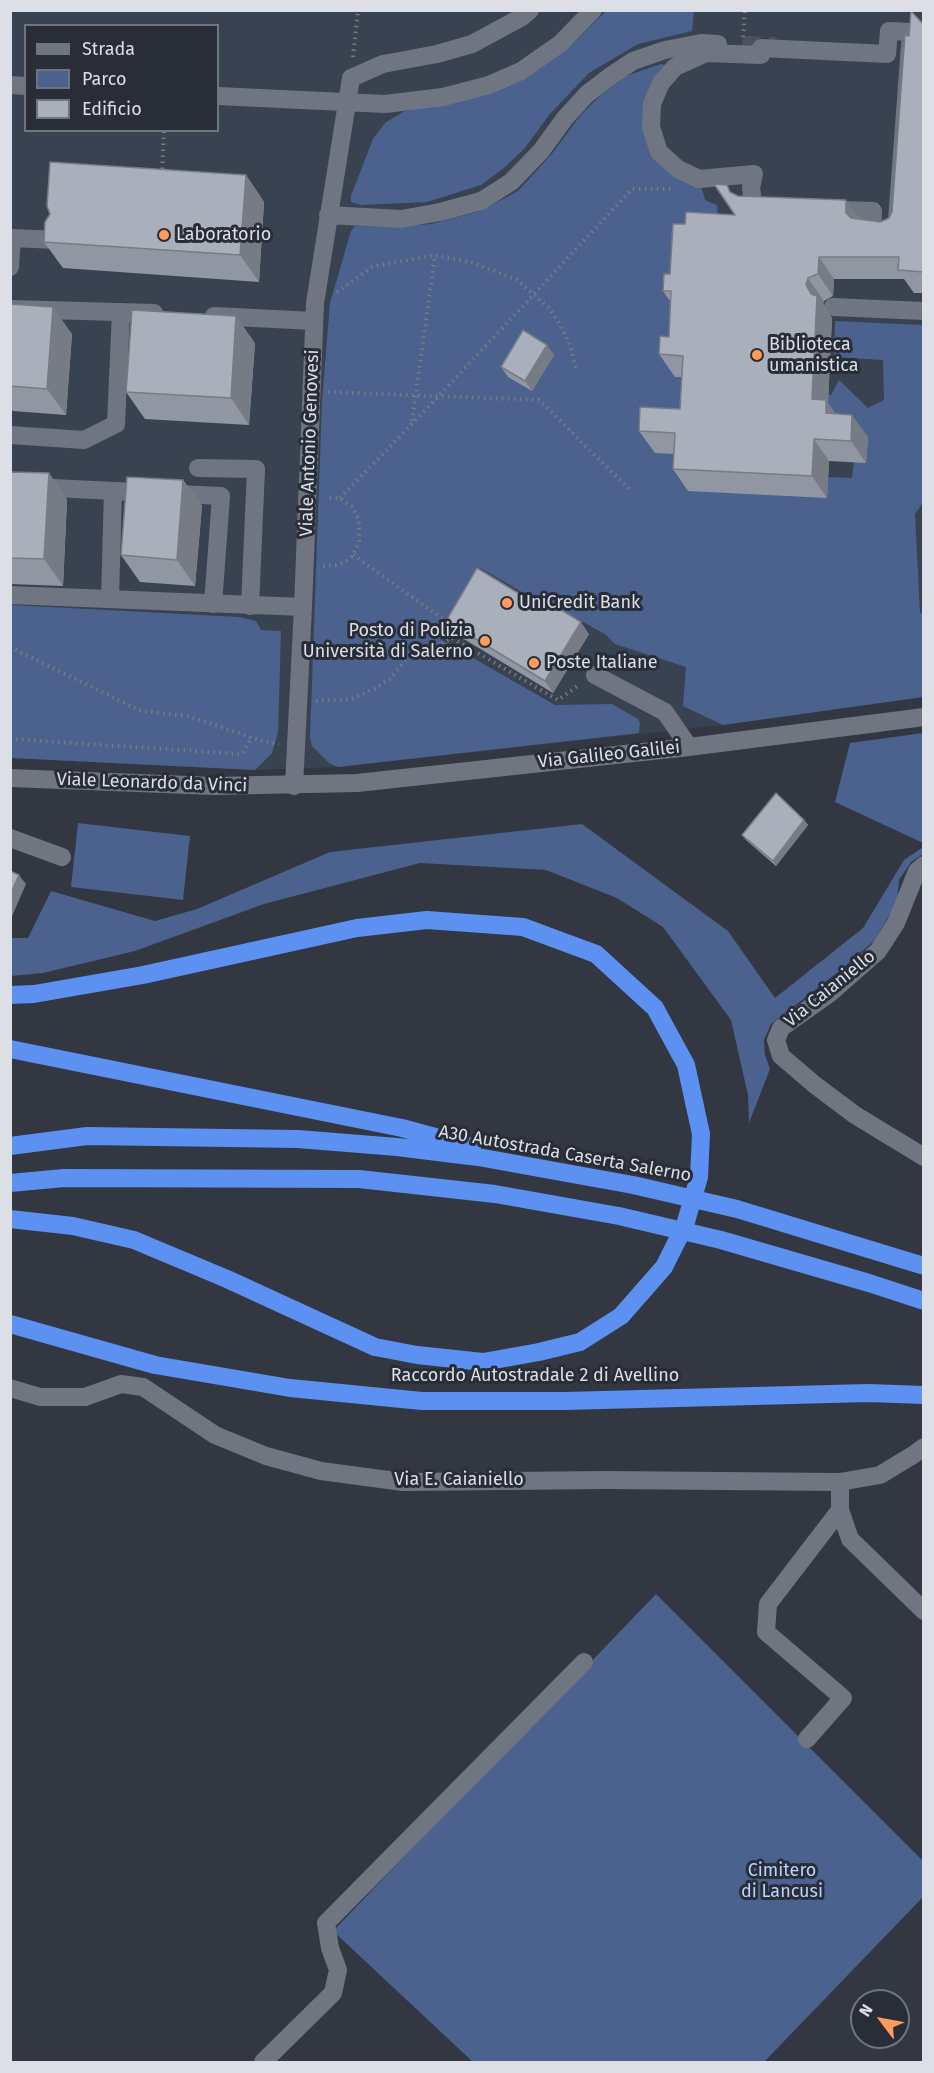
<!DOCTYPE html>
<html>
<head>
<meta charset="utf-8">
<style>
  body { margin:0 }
  #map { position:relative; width:934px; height:2073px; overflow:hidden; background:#323741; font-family:"Fira Sans",sans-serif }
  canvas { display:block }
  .frame { position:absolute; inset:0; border:12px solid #dcdfe6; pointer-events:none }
  .legend { position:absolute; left:24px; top:24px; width:195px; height:108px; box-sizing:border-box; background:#282d37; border:2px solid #70747d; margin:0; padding:8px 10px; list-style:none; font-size:18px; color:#dcdfe6 }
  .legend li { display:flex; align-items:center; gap:12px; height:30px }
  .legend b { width:30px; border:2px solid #70747d }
  .north { position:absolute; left:850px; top:1989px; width:60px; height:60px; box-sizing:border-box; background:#282d37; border:2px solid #70747d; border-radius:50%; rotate:302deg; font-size:16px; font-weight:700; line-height:24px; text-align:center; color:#dcdfe6 }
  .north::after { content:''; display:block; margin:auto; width:21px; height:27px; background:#ff9b5b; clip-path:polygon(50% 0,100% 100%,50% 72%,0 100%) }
</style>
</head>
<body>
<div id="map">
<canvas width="934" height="2073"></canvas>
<div class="frame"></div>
<ul class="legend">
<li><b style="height:8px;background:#6f7681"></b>Strada</li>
<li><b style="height:16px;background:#4a628d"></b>Parco</li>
<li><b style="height:16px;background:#a9b0bc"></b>Edificio</li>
</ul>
<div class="north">N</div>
</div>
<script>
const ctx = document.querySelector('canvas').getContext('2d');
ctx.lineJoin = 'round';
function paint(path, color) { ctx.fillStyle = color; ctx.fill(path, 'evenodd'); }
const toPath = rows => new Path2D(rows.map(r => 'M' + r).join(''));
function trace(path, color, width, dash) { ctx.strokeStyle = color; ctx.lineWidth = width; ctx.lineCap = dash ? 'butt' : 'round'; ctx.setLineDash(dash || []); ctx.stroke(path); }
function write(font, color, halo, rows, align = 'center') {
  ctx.font = font + ' "Fira Sans",sans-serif'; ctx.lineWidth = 6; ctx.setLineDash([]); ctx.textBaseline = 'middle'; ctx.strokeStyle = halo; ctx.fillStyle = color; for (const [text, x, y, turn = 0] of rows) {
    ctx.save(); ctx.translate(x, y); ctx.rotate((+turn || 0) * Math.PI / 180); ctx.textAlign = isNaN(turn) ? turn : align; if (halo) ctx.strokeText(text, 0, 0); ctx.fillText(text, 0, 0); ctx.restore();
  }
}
paint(toPath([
  [10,11,923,11,923,697,723,725,338,767,255,770,11,758],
  [26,26,218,26,218,130,26,130]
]), '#394251');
paint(toPath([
  [606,11,694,11,692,31,638,44,589,73,549,115,525,148,504,168,481,185,427,202,361,205,351,202,351,196,373,139,386,122,405,111,501,89,576,41],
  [661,64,675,67,661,83,659,152,699,179,705,200,717,205,718,216,726,379,690,455,828,477,852,478,854,462,808,394,831,395,839,380,868,408,884,400,883,360,834,357,835,321,923,325,924,501,915,514,920,613,923,613,923,697,723,725,683,706,686,667,615,644,605,634,550,604,548,607,480,568,440,639,555,705,612,704,638,719,640,723,639,733,338,767,329,763,312,746,310,738,322,402,330,303,351,231,355,226,389,227,431,224,480,211,518,191,551,155,580,116,601,95,626,76],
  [11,605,239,617,256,621,261,630,281,631,278,733,272,753,255,770,11,758],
  [923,733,923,843,835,802,850,743],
  [78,823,190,836,183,900,71,887],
  [582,824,728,931,775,998,863,928,904,860,923,847,923,854,911,862,899,880,897,903,874,941,837,973,771,1024,764,1040,765,1055,770,1069,749,1123,748,1095,731,1020,663,927,617,898,546,870,420,863,264,904,135,951,43,973,11,976,10,938,28,938,51,891,155,921,197,909,330,852],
  [656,1594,923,1861,923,1897,764,2062,473,2062,333,1931]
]), '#4a628d');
trace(toPath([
  [742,45,776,46]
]), '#4c505a', 18, [18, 9]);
trace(toPath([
  [743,37,745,10],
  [353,57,358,10],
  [162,175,164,130],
  [337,292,372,267,435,255,474,263,517,280,548,307,559,323,570,345,576,368],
  [328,392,539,400,631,491],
  [412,421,435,255],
  [340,498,437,398,632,189,672,189],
  [353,555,450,624,452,638],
  [323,566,336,565,345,562,353,555,359,541,359,520,352,507,340,498,327,498],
  [10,647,141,711,188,716,259,740,279,744],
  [316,701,351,699,374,689,390,679,405,661,421,649,439,645,452,638,558,700,579,685],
  [10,739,242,754,252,737]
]), '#777b84', 4, [1.5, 4.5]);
trace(toPath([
  [889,31,911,32,896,233,872,231,873,211,754,207,751,188,754,174,699,179,678,169,659,152,651,127,652,104,661,83,675,67,706,53,761,55,761,48,887,54,889,31],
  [10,85,26,86],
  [218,96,385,104,443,97,489,85,521,71,561,43,593,10],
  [328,215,401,219,440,212,481,201,511,182,541,151,565,118,587,94,612,75,633,61,665,50,701,43,718,44],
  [10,267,12,238,57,240],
  [833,307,924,311],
  [10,309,154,313],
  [214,316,314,321],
  [10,435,84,440,116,424,121,312],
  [198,468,256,469,250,606],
  [10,486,221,496,213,604],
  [10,595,303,607],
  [110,599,113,491],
  [595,675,665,712,689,747],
  [10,778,214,786,357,783,689,747,924,717],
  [294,786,303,607,315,303,351,78,383,64,437,54,472,44,522,17,530,10],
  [10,838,62,857],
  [924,865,917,871,896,923,878,951,829,994,781,1028,776,1040,781,1056,815,1085,855,1115,924,1157],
  [10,1388,40,1397,85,1397,121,1384,143,1387,215,1435,266,1456,321,1471,403,1482,606,1480,840,1482,880,1475,913,1455,924,1447],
  [840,1482,840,1510,850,1539,924,1611],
  [807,1739,843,1698,766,1632,768,1604,840,1510],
  [263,2062,333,1993,338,1970,330,1948,326,1923,584,1662]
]), '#6f7681', 18);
trace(toPath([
  [10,995,34,994,143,975,357,928,427,920,523,927,596,954,655,1008,686,1065,701,1134,699,1177,685,1225,664,1267,621,1316,580,1342,539,1352,483,1362,417,1355,375,1347,227,1279,134,1240,73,1226,10,1219],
  [10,1049,402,1128,472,1147],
  [10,1146,87,1136,298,1139,397,1147,478,1157,633,1185,737,1209,924,1266],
  [10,1183,64,1178,359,1179,495,1194,619,1216,721,1240,869,1283,924,1301],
  [10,1324,155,1365,290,1388,422,1401,565,1401,868,1393,924,1395]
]), '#5c90f1', 18);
paint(toPath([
  [924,25,924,293,914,293,904,279,834,279,833,296,824,301,823,304,832,318,828,403,836,414,868,437,866,463,829,461,827,498,688,491,673,469,674,454,655,453,639,431,680,409,682,377,675,377,659,354,669,337,670,301,663,291,670,274,685,224,735,215,733,194,738,196,846,200,860,220,880,222,889,218,892,212,909,36],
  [246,175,264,202,259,282,63,268,44,242,50,214],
  [10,304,72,334,66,415,13,411,10,408],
  [255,343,249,425,145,419,126,392],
  [554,355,532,391,508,377,501,367],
  [10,472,49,473,67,500,63,586,10,584],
  [183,480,202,506,195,586,140,582,121,555],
  [541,607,589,634,553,693,454,633,446,621],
  [804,820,808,825,776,866,746,840,742,835]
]), '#9197a2');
paint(toPath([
  [246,175,264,202,259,282,240,255],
  [846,200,861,222,862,235,846,213],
  [819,257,834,279,833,296,818,274],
  [808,278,824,301,823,304,832,318,828,403,841,422,841,435,812,399,811,294,806,285],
  [53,307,72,334,66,415,47,389],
  [236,316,255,343,249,425,231,398],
  [547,345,554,355,532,391,525,381],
  [852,415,868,437,866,463,851,441],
  [814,439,829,461,827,498,812,476],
  [49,473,67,500,63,586,44,559],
  [183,480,202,506,195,586,177,560],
  [581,622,589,634,553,693,545,681],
  [804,820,808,825,776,866,773,861],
  [19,875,26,884,10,921,10,895]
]), '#767b84');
const building = toPath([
  [911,11,924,25,924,272,898,270,899,257,819,257,818,274,808,278,806,285,811,294,817,296,812,399,826,400,826,413,852,415,851,441,814,439,812,476,673,469,675,433,639,431,640,407,680,409,683,356,659,354,660,336,669,337,671,291,663,291,664,274,670,274,673,224,685,224,686,212,735,215,714,184,727,185,730,192,738,196,846,200,846,213,851,218,880,222,889,218,892,212,905,35,909,36,911,11],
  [50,162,246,175,240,255,44,242,45,222,50,214,47,206,50,162],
  [10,304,53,307,47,389,10,386,10,304],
  [132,310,236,316,231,398,126,392,132,310],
  [523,330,547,345,525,381,501,367,523,330],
  [10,472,49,473,44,559,10,558,10,472],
  [127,477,183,480,177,560,121,555,127,477],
  [477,568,541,607,545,600,581,622,545,681,446,621,477,568],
  [776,793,804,820,773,861,742,835,776,793],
  [10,871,19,875,10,895,10,871]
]);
paint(building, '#a9b0bc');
trace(building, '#767b84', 1.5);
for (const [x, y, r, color] of [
  [164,235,6,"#ff9b5b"],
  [757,355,6,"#ff9b5b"],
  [507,603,6,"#ff9b5b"],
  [485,641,6,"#ff9b5b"],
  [534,663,6,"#ff9b5b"]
]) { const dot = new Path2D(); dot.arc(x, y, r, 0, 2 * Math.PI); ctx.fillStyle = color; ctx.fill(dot); trace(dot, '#282d37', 2); }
write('18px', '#dcdfe6', '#282d37', [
  ["Laboratorio",176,235],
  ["Biblioteca",769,345],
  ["umanistica",769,366],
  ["UniCredit Bank",519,603],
  ["Posto di Polizia",473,631,"right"],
  ["Università di Salerno",473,652,"right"],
  ["Poste Italiane",546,663]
], 'left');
write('18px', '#dcdfe6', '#282d37', [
  ["Viale Antonio Genovesi",310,443,-88],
  ["Via Galileo Galilei",609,755,-6],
  ["Viale Leonardo da Vinci",152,783,2],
  ["Via Caianiello",830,989,-39],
  ["A30 Autostrada Caserta Salerno",565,1154,10],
  ["Raccordo Autostradale 2 di Avellino",535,1376],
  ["Via E. Caianiello",459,1480]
]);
write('18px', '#bbd3ff', '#282d37', [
  ["Cimitero",782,1871],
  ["di Lancusi",782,1892]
]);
</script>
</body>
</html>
